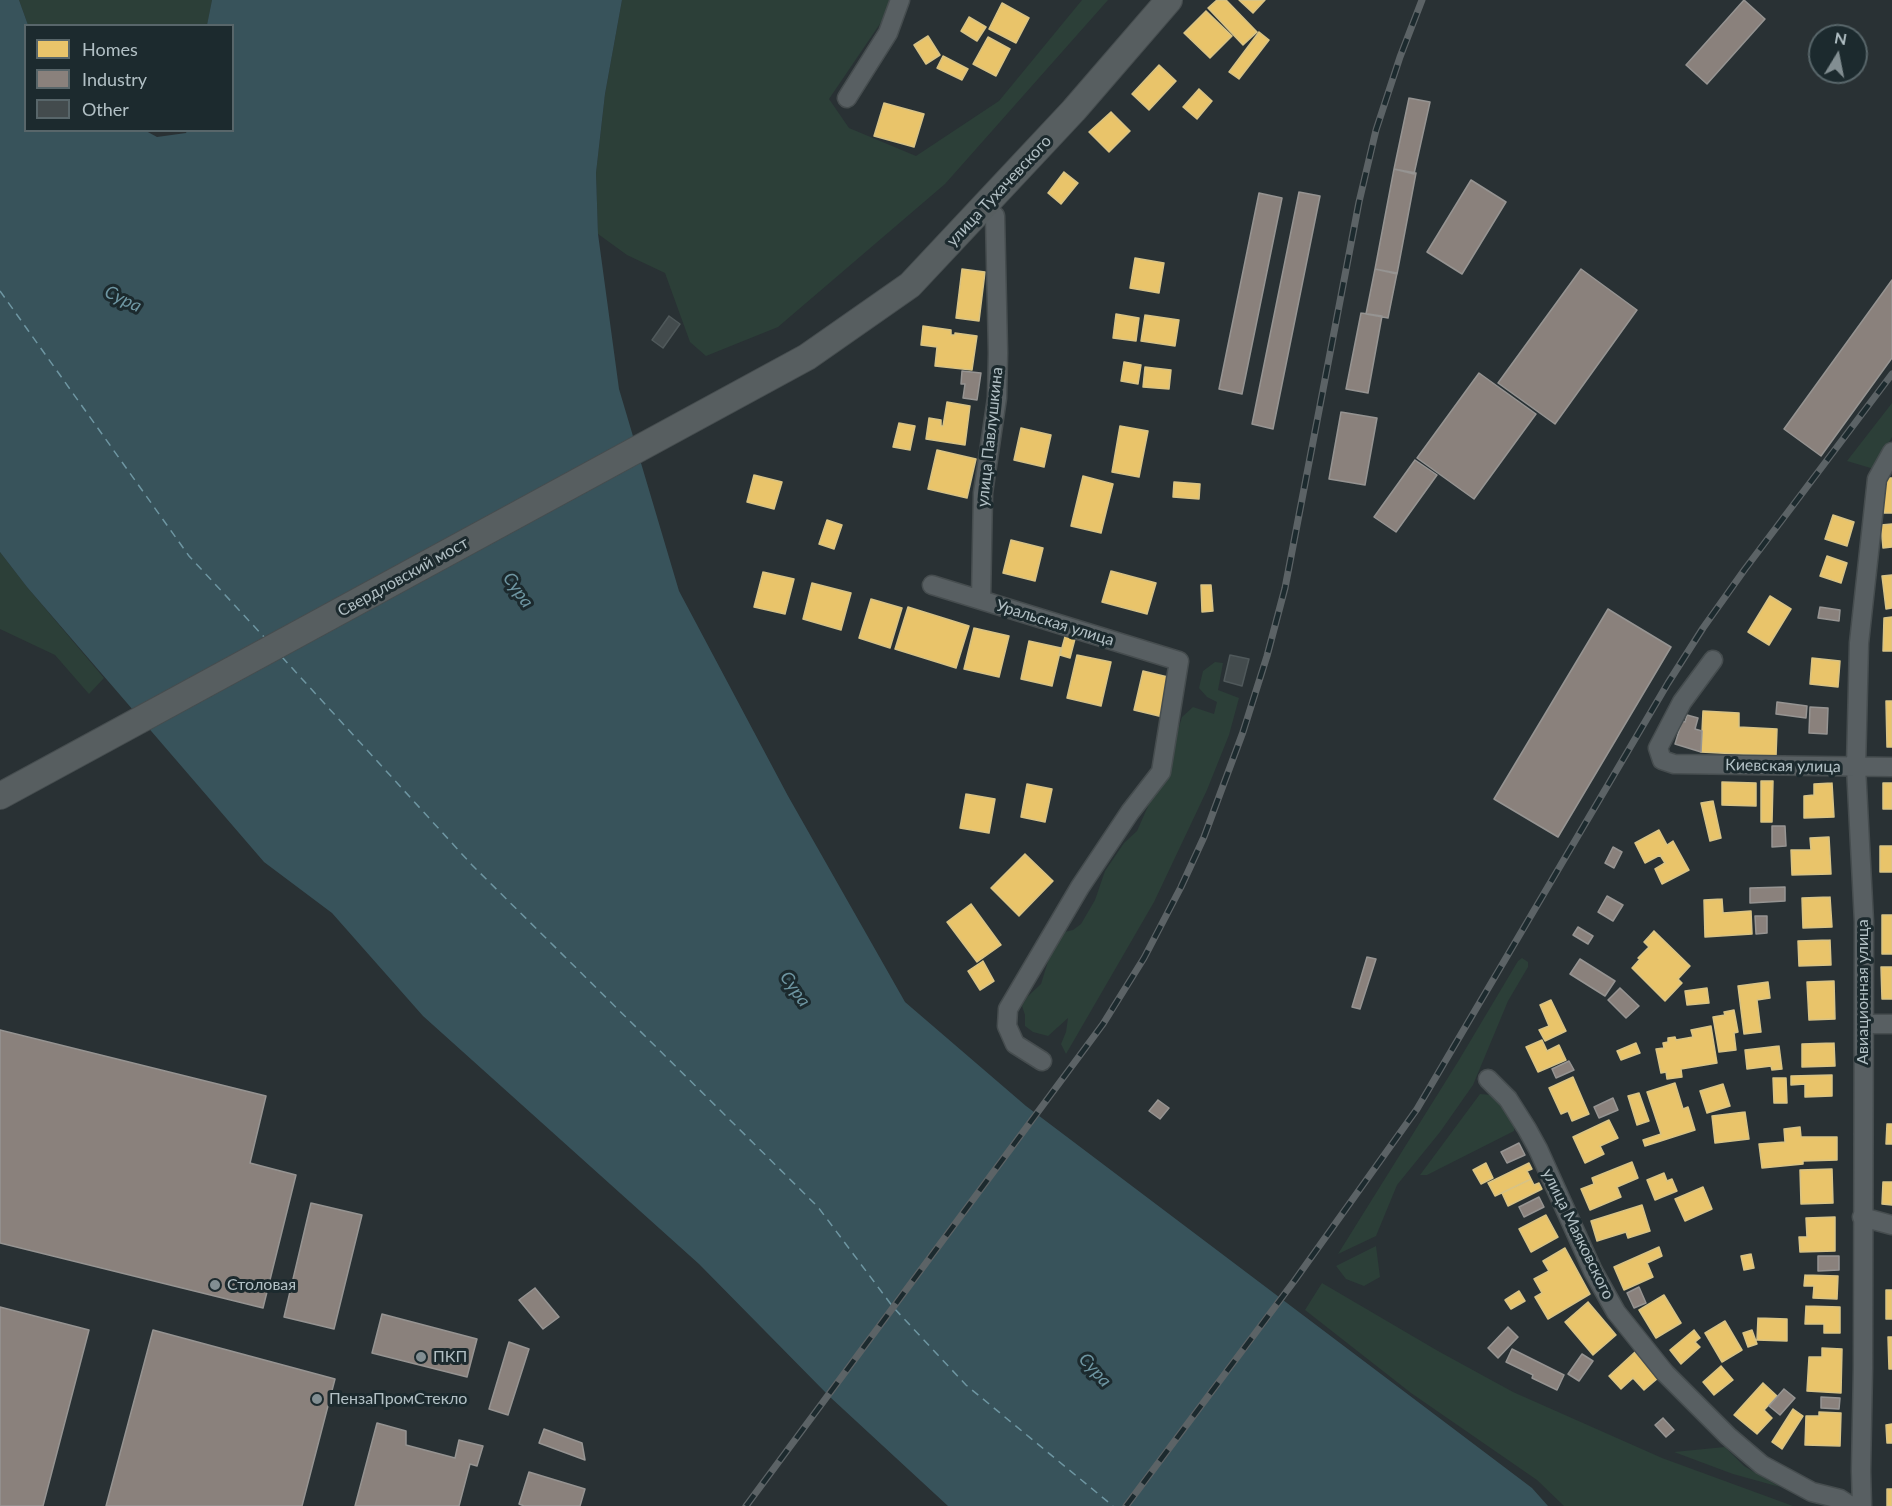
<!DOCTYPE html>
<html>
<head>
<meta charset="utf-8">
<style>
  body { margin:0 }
  #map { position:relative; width:1892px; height:1506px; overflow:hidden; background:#293134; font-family:Lato,sans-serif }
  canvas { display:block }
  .legend { position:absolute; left:24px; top:24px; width:210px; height:108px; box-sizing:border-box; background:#1c2a2e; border:2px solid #58666a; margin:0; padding:8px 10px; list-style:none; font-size:18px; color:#b2c0c5 }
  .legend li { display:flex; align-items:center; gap:12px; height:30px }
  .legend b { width:30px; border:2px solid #58666a }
  .north { position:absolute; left:1808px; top:24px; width:60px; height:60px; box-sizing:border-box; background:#1c2a2e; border:2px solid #58666a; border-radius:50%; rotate:10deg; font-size:16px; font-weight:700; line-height:24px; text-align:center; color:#b2c0c5 }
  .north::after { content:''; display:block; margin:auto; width:21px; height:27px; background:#828e92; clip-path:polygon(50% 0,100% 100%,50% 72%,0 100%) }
</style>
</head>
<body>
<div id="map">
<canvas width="1892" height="1506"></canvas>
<ul class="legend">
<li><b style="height:16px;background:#e9c46a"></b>Homes</li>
<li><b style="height:16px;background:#8a817c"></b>Industry</li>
<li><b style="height:16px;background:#434b4d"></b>Other</li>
</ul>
<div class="north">N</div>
</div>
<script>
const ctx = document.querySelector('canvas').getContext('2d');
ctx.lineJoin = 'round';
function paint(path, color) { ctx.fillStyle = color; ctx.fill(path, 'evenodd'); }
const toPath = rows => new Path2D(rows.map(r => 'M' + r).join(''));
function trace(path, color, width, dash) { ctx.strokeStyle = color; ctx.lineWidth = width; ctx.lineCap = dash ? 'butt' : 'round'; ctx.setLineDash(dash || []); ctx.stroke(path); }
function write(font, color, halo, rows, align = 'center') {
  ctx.font = font + ' Lato,sans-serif'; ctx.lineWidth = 6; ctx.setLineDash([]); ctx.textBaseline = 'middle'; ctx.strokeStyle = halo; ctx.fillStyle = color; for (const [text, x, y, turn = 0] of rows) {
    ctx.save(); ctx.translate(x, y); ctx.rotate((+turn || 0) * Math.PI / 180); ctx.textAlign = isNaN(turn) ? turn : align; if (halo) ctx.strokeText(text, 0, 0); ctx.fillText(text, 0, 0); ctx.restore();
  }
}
paint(toPath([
  [19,0,212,0,207,26,28,25],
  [622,0,892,0,890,9,829,99,849,128,916,156,999,101,1082,0,1108,0,945,184,778,327,706,356,690,342,665,273,627,255,598,234,596,173,605,94],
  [1892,403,1892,437,1874,469,1847,461],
  [0,552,27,587,104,678,89,694,55,655,0,629],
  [1215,662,1223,663,1218,690,1239,698,1229,735,1207,790,1154,902,1066,1054,1061,1044,1066,1032,1068,1018,1048,1036,1033,1032,1025,1026,1025,1015,1022,1006,1027,997,1041,984,1049,958,1060,933,1073,930,1081,924,1095,900,1105,871,1124,843,1137,831,1169,759,1182,717,1193,707,1214,714,1217,702,1207,697,1199,688,1203,671],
  [1522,958,1528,962,1528,967,1508,1001,1473,1085,1440,1132,1397,1185,1376,1236,1338,1254,1459,1060,1518,961],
  [1480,1094,1492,1095,1506,1109,1514,1120,1514,1131,1427,1175,1420,1175],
  [1376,1246,1380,1277,1364,1286,1346,1279,1336,1266],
  [1322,1283,1438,1351,1513,1392,1662,1458,1793,1506,1564,1506,1537,1480,1411,1393,1305,1310],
  [1725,1447,1744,1466,1780,1487,1733,1474,1674,1452]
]), '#2c3f38');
paint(toPath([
  [0,0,19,0,28,25,26,26,26,130,146,131,157,137,186,133,187,131,232,130,232,26,207,25,212,0,622,0,605,94,596,173,598,234,619,389,679,591,788,796,905,1002,1026,1106,1532,1488,1548,1506,948,1506,830,1397,699,1264,423,1016,332,913,264,862,27,587,0,552]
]), '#38535b');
const homes = toPath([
  [1217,0,1226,0,1257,32,1243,45,1208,8,1217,0],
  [1239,0,1265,0,1253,13,1239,0],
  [1002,3,1029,18,1016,43,989,29,1002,3],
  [1206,11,1232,36,1210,58,1184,33,1206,11],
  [969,17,986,27,977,41,961,31,969,17],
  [1259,32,1269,40,1239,79,1229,72,1259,32],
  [928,36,940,55,926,64,914,45,928,36],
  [988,37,1010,49,996,76,973,64,988,37],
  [943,56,968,69,962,80,937,68,943,56],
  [1159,65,1176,81,1149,110,1132,94,1159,65],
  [1199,89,1212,101,1197,119,1183,107,1199,89],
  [884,103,924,114,914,147,874,136,884,103],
  [1111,112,1130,131,1109,152,1089,132,1111,112],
  [1064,172,1078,183,1061,204,1048,193,1064,172],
  [1135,258,1164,263,1159,293,1130,288,1135,258],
  [962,269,985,272,979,321,956,318,962,269],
  [1116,314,1139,318,1136,341,1113,338,1116,314],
  [1145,315,1179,320,1175,346,1141,341,1145,315],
  [923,326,951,330,951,335,955,335,955,333,977,336,972,370,935,366,937,347,921,345,923,326],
  [1124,362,1141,365,1138,384,1121,381,1124,362],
  [1145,367,1171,370,1169,389,1143,387,1145,367],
  [947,402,970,406,965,445,926,439,929,418,941,420,941,426,943,426,947,402],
  [899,423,915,426,910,450,893,447,899,423],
  [1120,426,1148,431,1139,477,1112,472,1120,426],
  [1021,428,1051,435,1044,467,1014,460,1021,428],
  [937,450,976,459,967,498,928,489,937,450],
  [754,475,782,482,774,509,747,502,754,475],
  [1083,476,1113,484,1101,533,1071,526,1083,476],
  [1884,478,1892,478,1892,513,1884,513,1884,478],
  [1174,482,1200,484,1199,499,1173,497,1174,482],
  [1833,515,1854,522,1847,546,1825,539,1833,515],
  [827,520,842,525,834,549,819,544,827,520],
  [1892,524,1892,547,1883,548,1881,525,1892,524],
  [1011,540,1043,548,1035,581,1003,573,1011,540],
  [1827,556,1847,563,1841,583,1820,576,1827,556],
  [1111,571,1156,583,1147,614,1102,602,1111,571],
  [763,572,794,579,785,614,754,607,763,572],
  [1892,575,1892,608,1886,609,1882,576,1892,575],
  [812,583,851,593,841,630,803,619,812,583],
  [1201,585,1211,585,1213,611,1202,612,1201,585],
  [1770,596,1791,609,1769,645,1748,632,1770,596],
  [871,599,902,608,890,648,859,638,871,599],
  [908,607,969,626,956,668,895,649,908,607],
  [1892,617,1892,651,1883,651,1884,618,1892,617],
  [974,628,1009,636,999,677,964,669,974,628],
  [1066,633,1076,635,1070,658,1060,655,1066,633],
  [1029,641,1061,648,1052,686,1021,679,1029,641],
  [1077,655,1111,662,1101,706,1067,698,1077,655],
  [1812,658,1840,661,1838,687,1810,684,1812,658],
  [1143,671,1172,678,1163,717,1134,710,1143,671],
  [1886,701,1892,701,1892,747,1887,747,1886,701],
  [1703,711,1739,713,1739,727,1777,729,1776,756,1701,752,1703,711],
  [1761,781,1773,781,1772,822,1761,822,1761,781],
  [1722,782,1756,783,1756,806,1722,805,1722,782],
  [1832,783,1834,817,1804,818,1804,796,1814,795,1814,784,1832,783],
  [1883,783,1892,783,1892,809,1883,809,1883,783],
  [1027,784,1052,789,1045,822,1021,817,1027,784],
  [966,794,995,799,989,833,960,828,966,794],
  [1713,801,1721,838,1710,841,1701,803,1713,801],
  [1659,830,1667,845,1673,841,1689,870,1662,884,1655,869,1665,863,1660,855,1645,863,1635,843,1659,830],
  [1829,837,1831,874,1792,875,1791,850,1811,850,1810,838,1829,837],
  [1880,846,1892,846,1892,872,1880,872,1880,846],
  [1025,854,1053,881,1019,916,991,888,1025,854],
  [1830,897,1832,927,1803,928,1802,898,1830,897],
  [1722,899,1723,913,1751,911,1752,934,1705,937,1704,900,1722,899],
  [971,904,1001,945,977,962,947,922,971,904],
  [1882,915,1892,915,1892,954,1882,954,1882,915],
  [1654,931,1690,966,1678,979,1682,983,1665,1001,1632,968,1640,959,1638,958,1649,947,1644,942,1654,931],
  [1830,940,1831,965,1799,966,1798,941,1830,940],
  [983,961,994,981,980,990,968,971,983,961],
  [1881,967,1892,967,1892,999,1882,999,1881,967],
  [1834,981,1835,1019,1809,1020,1807,982,1834,981],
  [1768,982,1770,998,1757,1000,1761,1032,1744,1034,1738,986,1768,982],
  [1707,988,1709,1003,1687,1005,1685,991,1707,988],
  [1551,1000,1566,1031,1545,1041,1539,1030,1549,1026,1540,1005,1551,1000],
  [1734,1010,1738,1032,1734,1033,1736,1050,1719,1052,1713,1017,1725,1015,1724,1012,1734,1010],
  [1711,1026,1717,1063,1681,1069,1682,1077,1667,1079,1666,1072,1661,1073,1656,1049,1664,1048,1663,1043,1668,1042,1668,1038,1675,1037,1676,1040,1693,1037,1691,1030,1711,1026],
  [1542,1040,1547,1051,1559,1045,1566,1060,1538,1072,1526,1047,1542,1040],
  [1636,1043,1640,1053,1621,1060,1617,1051,1636,1043],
  [1834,1043,1835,1066,1802,1067,1802,1044,1834,1043],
  [1779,1046,1782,1069,1772,1070,1771,1066,1747,1069,1745,1050,1779,1046],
  [1832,1075,1832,1096,1805,1097,1805,1084,1791,1085,1791,1076,1832,1075],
  [1573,1077,1589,1114,1572,1121,1568,1111,1561,1114,1549,1088,1573,1077],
  [1773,1078,1786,1078,1787,1103,1774,1103,1773,1078],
  [1675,1083,1683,1109,1688,1107,1695,1130,1645,1146,1643,1140,1661,1134,1647,1092,1675,1083],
  [1723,1084,1730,1106,1707,1113,1700,1091,1723,1084],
  [1639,1093,1649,1121,1637,1125,1628,1096,1639,1093],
  [1745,1112,1749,1139,1715,1143,1712,1116,1745,1112],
  [1609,1120,1618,1138,1600,1146,1604,1154,1585,1163,1573,1137,1609,1120],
  [1887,1124,1892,1124,1892,1144,1886,1144,1887,1124],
  [1800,1127,1801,1137,1837,1137,1837,1160,1803,1161,1803,1164,1762,1168,1759,1144,1785,1142,1784,1129,1800,1127],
  [1632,1162,1638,1178,1617,1187,1621,1197,1590,1210,1581,1189,1594,1184,1592,1178,1632,1162],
  [1486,1163,1493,1178,1481,1184,1473,1170,1486,1163],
  [1529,1163,1532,1169,1527,1171,1531,1179,1495,1196,1488,1183,1529,1163],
  [1832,1169,1833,1203,1801,1204,1800,1170,1832,1169],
  [1664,1173,1667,1181,1672,1179,1677,1191,1655,1200,1647,1180,1664,1173],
  [1531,1179,1534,1185,1539,1183,1542,1189,1508,1206,1502,1193,1531,1179],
  [1883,1182,1892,1182,1892,1205,1882,1204,1883,1182],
  [1703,1187,1712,1209,1685,1221,1675,1199,1703,1187],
  [1642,1205,1650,1231,1628,1238,1626,1232,1597,1241,1591,1221,1642,1205],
  [1546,1215,1558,1237,1531,1252,1519,1229,1546,1215],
  [1835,1217,1835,1251,1800,1252,1799,1237,1807,1237,1806,1218,1835,1217],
  [1659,1247,1662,1256,1647,1263,1653,1277,1624,1290,1614,1267,1659,1247],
  [1565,1248,1590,1294,1548,1319,1535,1297,1542,1293,1534,1279,1549,1271,1543,1261,1565,1248],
  [1751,1254,1754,1268,1744,1270,1741,1256,1751,1254],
  [1805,1275,1838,1276,1837,1299,1813,1298,1814,1286,1804,1286,1805,1275],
  [1886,1290,1892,1290,1892,1319,1886,1319,1886,1290],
  [1519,1291,1525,1301,1511,1309,1505,1300,1519,1291],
  [1664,1295,1681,1323,1656,1338,1639,1310,1664,1295],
  [1588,1302,1616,1335,1593,1355,1565,1322,1588,1302],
  [1806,1306,1840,1307,1840,1333,1824,1333,1824,1324,1805,1324,1806,1306],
  [1758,1318,1787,1319,1787,1341,1757,1340,1758,1318],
  [1725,1321,1742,1350,1722,1362,1705,1333,1725,1321],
  [1694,1330,1700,1338,1695,1342,1700,1347,1681,1364,1670,1350,1694,1330],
  [1752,1330,1757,1344,1748,1347,1743,1333,1752,1330],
  [1888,1337,1892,1337,1892,1369,1889,1369,1888,1337],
  [1822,1348,1842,1349,1841,1393,1807,1391,1809,1357,1822,1357,1822,1348],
  [1635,1352,1658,1378,1644,1390,1633,1378,1621,1389,1609,1376,1635,1352],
  [1721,1366,1733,1380,1714,1395,1703,1382,1721,1366],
  [1763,1383,1777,1396,1764,1410,1772,1418,1757,1434,1734,1415,1763,1383],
  [1793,1409,1803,1416,1782,1449,1772,1442,1793,1409],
  [1819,1412,1841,1413,1840,1446,1805,1445,1806,1416,1819,1416,1819,1412],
  [1892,1424,1892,1443,1887,1443,1886,1425,1892,1424],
  [1887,1489,1892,1489,1892,1506,1887,1506,1887,1489]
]);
paint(homes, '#e9c46a');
trace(homes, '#d8c385', 1.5);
const industry = toPath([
  [1744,0,1765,19,1707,84,1686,65,1744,0],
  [1409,98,1430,102,1414,174,1394,169,1409,98],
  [1394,169,1416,173,1397,274,1375,269,1394,169],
  [1471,180,1506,202,1462,274,1427,252,1471,180],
  [1299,192,1320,196,1273,429,1252,424,1299,192],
  [1259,193,1282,198,1242,394,1219,389,1259,193],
  [1375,269,1397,273,1388,318,1366,314,1375,269],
  [1581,269,1637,310,1555,424,1498,383,1581,269],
  [1892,280,1892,358,1821,456,1784,429,1892,280],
  [1361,313,1382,316,1368,393,1346,389,1361,313],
  [962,371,981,373,977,400,963,398,965,384,961,384,962,371],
  [1479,373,1536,414,1474,499,1417,458,1479,373],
  [1341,412,1377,418,1365,485,1329,479,1341,412],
  [1415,460,1437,475,1396,532,1374,517,1415,460],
  [1820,607,1840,610,1839,621,1818,618,1820,607],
  [1608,609,1671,647,1558,837,1494,799,1608,609],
  [1777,702,1807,706,1806,718,1776,714,1777,702],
  [1810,707,1828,708,1827,734,1809,733,1810,707],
  [1687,715,1698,718,1695,729,1702,731,1701,752,1675,744,1682,721,1685,722,1687,715],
  [1772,826,1785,826,1786,846,1772,847,1772,826],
  [1613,847,1622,852,1614,868,1605,863,1613,847],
  [1785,887,1785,901,1750,903,1750,888,1785,887],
  [1607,896,1623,905,1613,921,1598,912,1607,896],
  [1755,916,1767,916,1767,933,1756,934,1755,916],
  [1578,927,1593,936,1588,944,1573,935,1578,927],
  [1367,957,1376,959,1360,1009,1352,1007,1367,957],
  [1580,959,1615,981,1605,996,1570,974,1580,959],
  [1620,988,1639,1006,1626,1018,1608,1000,1620,988],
  [0,1030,266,1096,250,1163,296,1175,263,1308,0,1243,0,1030],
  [1569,1061,1574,1070,1556,1078,1552,1069,1569,1061],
  [1613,1098,1618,1110,1599,1118,1594,1107,1613,1098],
  [1158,1100,1169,1108,1160,1119,1149,1111,1158,1100],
  [1519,1143,1525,1155,1507,1163,1501,1152,1519,1143],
  [1539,1197,1544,1207,1524,1217,1519,1207,1539,1197],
  [311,1203,362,1215,334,1329,284,1317,311,1203],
  [1818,1256,1839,1256,1839,1270,1818,1271,1818,1256],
  [1639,1287,1646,1303,1634,1308,1627,1293,1639,1287],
  [535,1288,559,1317,543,1329,519,1300,535,1288],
  [0,1307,89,1330,43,1506,0,1506,0,1307],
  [382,1314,477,1339,467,1377,372,1353,382,1314],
  [1508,1327,1518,1337,1498,1358,1488,1348,1508,1327],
  [153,1330,335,1379,302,1506,106,1506,153,1330],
  [509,1342,529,1349,508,1415,489,1409,509,1342],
  [1512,1349,1564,1375,1557,1390,1532,1378,1533,1375,1506,1362,1512,1349],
  [1582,1354,1593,1361,1579,1381,1568,1374,1582,1354],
  [1784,1389,1795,1398,1780,1415,1769,1406,1784,1389],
  [1821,1397,1840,1398,1839,1409,1821,1408,1821,1397],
  [1663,1418,1674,1430,1666,1437,1655,1425,1663,1418],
  [377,1423,406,1431,406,1445,455,1458,459,1440,483,1446,477,1466,470,1464,459,1506,355,1506,377,1423],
  [544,1429,582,1443,585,1460,539,1443,544,1429],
  [529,1472,585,1489,580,1506,524,1506,519,1504,529,1472]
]);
paint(industry, '#8a817c');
trace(industry, '#969492', 1.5);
trace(toPath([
  [0,291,189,556,265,638],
  [282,657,472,865,818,1207,893,1307,966,1385,1113,1506]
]), '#6e96a2', 1.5, [8, 6]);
const building = toPath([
  [669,316,680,324,663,348,652,340,669,316],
  [1230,655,1249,659,1242,686,1224,681,1230,655]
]);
paint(building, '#434b4d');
trace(building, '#50595b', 1.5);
const street = toPath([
  [847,98,888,33,900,0],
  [932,585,1179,661,1161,772,1130,812,1080,887,1008,1009,1007,1026,1015,1044,1042,1061],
  [981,600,983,493,997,398,998,353,995,216,984,206],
  [1713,660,1682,702,1658,748,1662,760,1674,764,1892,767],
  [1864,1024,1892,1024],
  [1488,1079,1508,1099,1527,1129,1538,1149,1593,1271,1616,1312,1665,1373,1728,1436,1762,1465,1812,1492,1840,1499,1851,1506],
  [1862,1217,1892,1225],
  [1862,1506,1861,1471,1863,1368,1864,922,1856,767,1859,643,1877,479,1892,452]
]);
const secondary = toPath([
  [0,796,807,357,910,285,1074,110,1169,0]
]);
trace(street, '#464d4f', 21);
trace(secondary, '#464d4f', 28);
trace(street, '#585f62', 18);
trace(secondary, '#575e60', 26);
const rail = toPath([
  [746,1506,1103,1024,1144,958,1181,887,1204,837,1243,732,1267,656,1285,588,1359,202,1376,130,1400,57,1422,0],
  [1126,1506,1295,1280,1417,1109,1668,683,1703,628,1745,569,1892,374]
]);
trace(rail, '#5c6366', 7);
trace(rail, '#1c2a2e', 4.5, [14]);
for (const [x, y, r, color] of [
  [215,1285,6,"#828e92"],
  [421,1357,6,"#828e92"],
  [317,1399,6,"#828e92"]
]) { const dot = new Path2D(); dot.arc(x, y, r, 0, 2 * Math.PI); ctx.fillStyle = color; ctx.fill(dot); trace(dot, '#1c2a2e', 2); }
write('16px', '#b2c0c5', '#1c2a2e', [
  ["улица Тухачевского",999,191,-47],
  ["улица Павлушкина",990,437,-84],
  ["Свердловский мост",403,577,-29],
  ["Уральская улица",1055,623,17],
  ["Киевская улица",1783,766,1],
  ["Авиационная улица",1863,992,-90],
  ["улица Маяковского",1578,1234,64]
]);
write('16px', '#b2c0c5', '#1c2a2e', [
  ["Столовая",227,1285],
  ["ПКП",433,1357],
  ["ПензаПромСтекло",329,1399]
], 'left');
write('italic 18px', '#6e96a2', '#1c2a2e', [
  ["Сура",123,299,26],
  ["Сура",518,590,55],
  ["Сура",795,989,55],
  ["Сура",1095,1370,48]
]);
</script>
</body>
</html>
